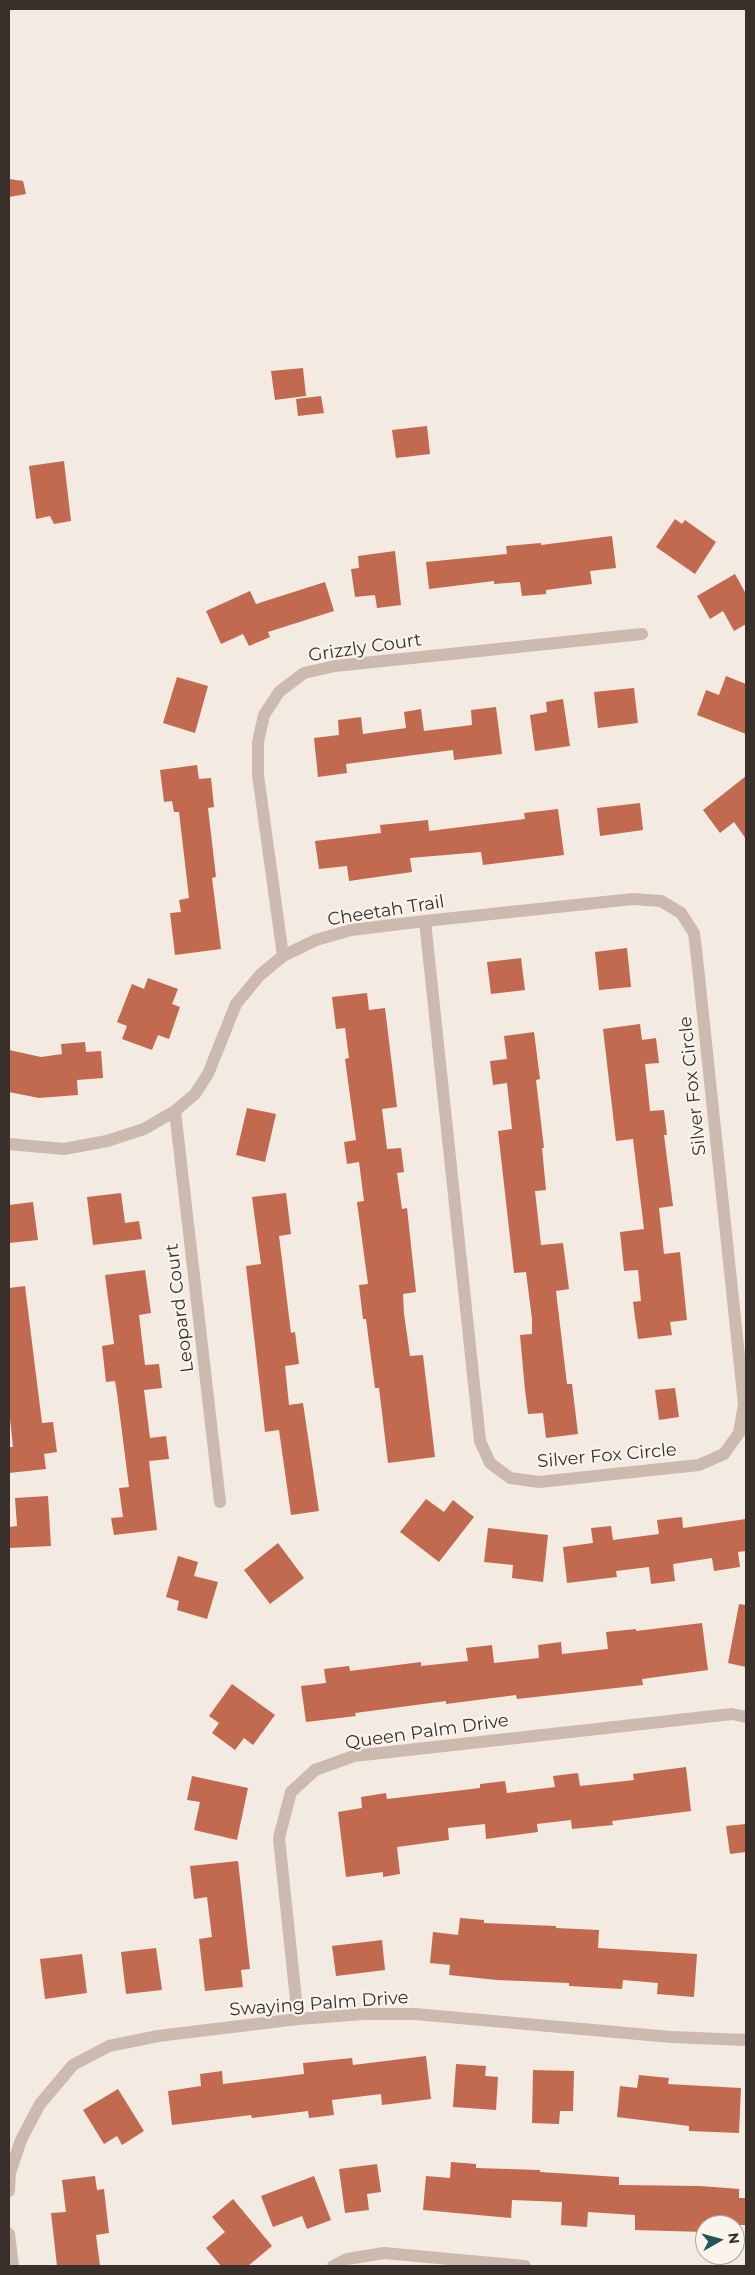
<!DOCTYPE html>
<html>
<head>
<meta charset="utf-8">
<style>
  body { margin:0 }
  #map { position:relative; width:755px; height:2275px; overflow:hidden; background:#f3eae1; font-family:Montserrat,sans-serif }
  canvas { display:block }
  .frame { position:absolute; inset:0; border:10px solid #392f2b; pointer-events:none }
  .north { position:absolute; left:695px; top:2215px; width:50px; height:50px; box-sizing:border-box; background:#faf4ed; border:1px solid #ada59f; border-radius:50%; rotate:83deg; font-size:14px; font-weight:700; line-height:20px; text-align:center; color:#392f2b }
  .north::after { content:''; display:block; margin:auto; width:18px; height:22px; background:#22575a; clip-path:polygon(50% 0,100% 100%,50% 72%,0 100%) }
</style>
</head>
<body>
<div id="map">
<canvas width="755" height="2275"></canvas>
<div class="frame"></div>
<div class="north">N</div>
</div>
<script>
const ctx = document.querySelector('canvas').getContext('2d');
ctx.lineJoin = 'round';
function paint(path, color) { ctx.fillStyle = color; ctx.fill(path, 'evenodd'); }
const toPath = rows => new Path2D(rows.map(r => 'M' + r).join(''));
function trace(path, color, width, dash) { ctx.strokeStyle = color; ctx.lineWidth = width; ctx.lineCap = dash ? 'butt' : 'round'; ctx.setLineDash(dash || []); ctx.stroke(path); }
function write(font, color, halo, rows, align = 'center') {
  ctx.font = font + ' Montserrat,sans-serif'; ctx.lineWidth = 4.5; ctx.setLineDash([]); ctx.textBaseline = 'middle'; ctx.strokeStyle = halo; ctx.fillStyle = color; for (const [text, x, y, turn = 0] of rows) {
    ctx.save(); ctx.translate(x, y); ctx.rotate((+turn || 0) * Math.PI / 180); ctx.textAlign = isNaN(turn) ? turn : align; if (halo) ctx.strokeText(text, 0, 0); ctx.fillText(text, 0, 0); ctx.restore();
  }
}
paint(toPath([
  [9,179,23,181,26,194,9,197],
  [303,368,306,396,275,400,271,371],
  [321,396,324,413,298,416,296,399],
  [427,426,430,454,396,458,392,430],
  [64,461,71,521,54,524,50,516,36,519,29,466],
  [675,519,682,524,685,520,716,542,695,574,656,547],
  [612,536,616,568,590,571,592,584,546,590,546,594,522,596,520,582,494,584,494,581,429,589,426,562,507,554,506,546,541,543,541,545],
  [395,551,401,605,377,608,375,595,355,597,351,569,359,568,358,556],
  [735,574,746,594,746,624,734,631,723,611,710,619,697,596],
  [325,582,334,611,268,632,270,637,249,646,243,634,221,644,206,611,250,591,256,604],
  [726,676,746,684,746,734,697,715,706,690,719,695],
  [177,677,208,686,195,733,163,723],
  [634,688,638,723,598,728,594,692],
  [563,699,570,746,535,751,530,715,547,712,546,702],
  [496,707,502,754,454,760,453,750,346,764,347,773,318,777,314,738,339,735,338,720,361,717,363,734,406,728,404,712,421,709,424,731,472,725,471,710],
  [197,765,199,779,211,778,214,807,208,808,216,877,212,878,221,949,175,955,170,913,181,912,179,900,189,898,179,812,174,812,172,801,164,802,160,770],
  [746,776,746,839,734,822,720,833,703,810],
  [640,803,643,830,600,836,597,808],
  [558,809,564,855,483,865,481,852,410,858,412,872,349,881,347,866,319,869,315,841,381,833,380,825,428,820,429,831,525,819,524,813],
  [627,948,631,987,599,990,595,952],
  [521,958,525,990,491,994,487,962],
  [148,978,178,989,172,1004,180,1007,169,1039,158,1035,152,1050,122,1039,127,1026,117,1022,132,984,144,989],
  [367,993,369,1010,385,1008,397,1107,382,1109,387,1149,401,1148,404,1172,397,1173,402,1209,407,1208,416,1292,403,1294,404,1314,410,1356,423,1355,435,1457,388,1463,379,1388,375,1388,366,1319,363,1319,359,1285,368,1284,357,1202,364,1201,359,1162,347,1164,344,1142,356,1140,345,1059,349,1058,345,1028,336,1029,332,997],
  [640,1024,642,1040,656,1038,659,1063,645,1064,650,1111,664,1110,667,1135,664,1135,673,1206,659,1208,664,1254,680,1252,687,1320,670,1322,672,1335,638,1339,633,1302,641,1301,638,1270,624,1271,620,1232,644,1229,633,1139,616,1141,603,1029],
  [534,1032,540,1079,536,1080,544,1148,542,1148,546,1190,535,1191,541,1245,563,1243,569,1289,556,1291,567,1384,572,1384,578,1434,546,1438,543,1413,528,1414,525,1390,520,1335,532,1334,532,1319,526,1272,514,1273,498,1131,512,1129,507,1083,493,1085,490,1061,507,1059,504,1036],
  [85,1042,86,1052,101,1051,103,1078,77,1080,78,1095,39,1098,9,1092,9,1050,41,1057,62,1054,61,1044],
  [247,1108,276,1114,265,1162,236,1155],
  [121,1193,125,1223,139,1221,142,1239,93,1245,87,1197],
  [286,1193,291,1234,279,1236,291,1333,295,1332,299,1364,285,1366,289,1405,303,1403,319,1511,291,1515,279,1430,265,1432,246,1266,261,1264,252,1197],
  [33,1202,38,1240,9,1243,9,1205],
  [145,1270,151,1313,139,1315,145,1365,159,1364,162,1388,144,1390,150,1438,166,1436,169,1459,149,1461,157,1530,114,1535,111,1518,123,1517,119,1488,129,1487,117,1393,115,1381,106,1382,102,1346,114,1344,105,1275],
  [25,1286,42,1423,53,1422,57,1452,44,1454,46,1469,9,1473,9,1447,13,1447,9,1409,9,1288],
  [675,1388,679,1417,659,1420,655,1390],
  [48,1496,51,1546,9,1548,9,1527,17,1526,15,1498],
  [426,1499,444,1512,453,1500,474,1517,439,1562,400,1532],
  [682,1517,683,1528,746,1519,746,1551,738,1552,740,1567,714,1571,712,1558,673,1564,675,1581,651,1584,649,1567,616,1571,617,1577,567,1583,563,1547,593,1543,591,1528,611,1526,613,1540,659,1534,657,1520],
  [488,1528,548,1535,543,1582,512,1578,513,1565,484,1562],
  [278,1543,304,1578,270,1604,244,1570],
  [178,1556,198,1562,194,1576,218,1582,207,1619,177,1610,179,1601,166,1597],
  [739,1604,746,1605,746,1667,728,1663],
  [702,1623,708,1670,642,1679,643,1685,517,1699,516,1695,446,1704,446,1701,355,1713,356,1716,306,1722,301,1686,326,1683,324,1669,349,1666,350,1671,421,1662,421,1666,468,1661,466,1648,492,1645,494,1663,539,1658,538,1645,561,1642,562,1654,608,1649,606,1632,636,1629,636,1631],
  [232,1684,275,1715,253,1745,244,1738,235,1750,212,1733,219,1723,209,1716],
  [686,1767,691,1811,612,1821,613,1825,572,1829,571,1820,537,1824,538,1832,486,1839,485,1824,448,1828,449,1840,397,1847,400,1874,383,1877,383,1872,346,1877,338,1812,362,1808,361,1797,386,1793,387,1799,480,1788,480,1784,505,1781,507,1793,555,1787,553,1776,578,1773,580,1786,634,1780,633,1774],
  [192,1776,248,1788,237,1840,194,1830,200,1802,187,1800],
  [746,1824,746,1852,730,1854,726,1826],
  [238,1861,250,1969,241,1970,243,1987,205,1991,199,1939,212,1937,207,1897,194,1899,190,1866],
  [460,1918,484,1920,484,1923,556,1926,556,1928,599,1930,598,1948,697,1954,694,1997,657,1994,658,1983,623,1980,622,1989,569,1986,569,1983,497,1980,449,1975,450,1965,430,1963,433,1932,458,1935],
  [382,1940,385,1970,336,1976,332,1946],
  [156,1948,162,1990,126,1994,121,1952],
  [82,1954,87,1993,45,1999,40,1959],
  [426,2056,431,2099,382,2105,381,2094,332,2100,334,2115,309,2118,308,2111,252,2118,251,2115,172,2125,168,2091,201,2086,200,2074,222,2071,223,2084,304,2074,303,2063,352,2058,353,2065],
  [456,2064,486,2066,485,2076,498,2077,496,2110,453,2107],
  [533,2070,574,2071,573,2111,560,2111,559,2124,532,2123],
  [639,2075,669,2078,668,2084,741,2088,739,2133,689,2131,689,2126,617,2117,620,2086,637,2088],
  [118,2089,144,2131,122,2145,117,2136,104,2144,83,2110],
  [451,2162,476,2164,476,2168,540,2170,540,2172,619,2177,619,2185,700,2186,739,2189,739,2198,746,2198,746,2225,705,2225,705,2232,635,2230,635,2215,588,2212,587,2227,561,2225,562,2202,512,2200,511,2218,423,2210,426,2176,450,2178],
  [377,2164,381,2192,367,2194,369,2210,345,2213,339,2169],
  [95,2176,97,2190,104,2189,109,2233,96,2235,100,2266,57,2266,51,2213,66,2212,62,2180],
  [314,2176,331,2220,307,2229,302,2216,273,2227,261,2196],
  [233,2199,272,2246,248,2266,221,2266,206,2248,225,2232,212,2217]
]), '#c16a50');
trace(toPath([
  [283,956,258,775,258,742,264,715,279,692,304,673,335,666,642,634],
  [175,1111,220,1502],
  [9,1144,64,1149,107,1141,144,1129,175,1111,195,1094,208,1074,236,1004,260,975,283,956,316,940,351,930,425,921,633,899,661,901,681,913,694,933,697,958,744,1404,739,1433,724,1454,699,1465,539,1482,510,1478,490,1463,480,1441,425,921],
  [298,2019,279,1838,291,1792,315,1770,354,1756,732,1714,746,1717],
  [9,2191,10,2173,21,2140,40,2104,73,2065,109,2046,158,2036,298,2019,363,2014,415,2014,671,2037,746,2040],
  [9,2234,13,2266],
  [333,2266,347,2259,384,2253,525,2266]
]), '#cbbaad', 12);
write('18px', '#392f2b', '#faf4ed', [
  ["Grizzly Court",365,648,-8],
  ["Cheetah Trail",386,911,-9],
  ["Silver Fox Circle",693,1086,-96],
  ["Leopard Court",180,1308,-97],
  ["Silver Fox Circle",607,1456,-5],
  ["Queen Palm Drive",427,1732,-8],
  ["Swaying Palm Drive",319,2004,-4]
]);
</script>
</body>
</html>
